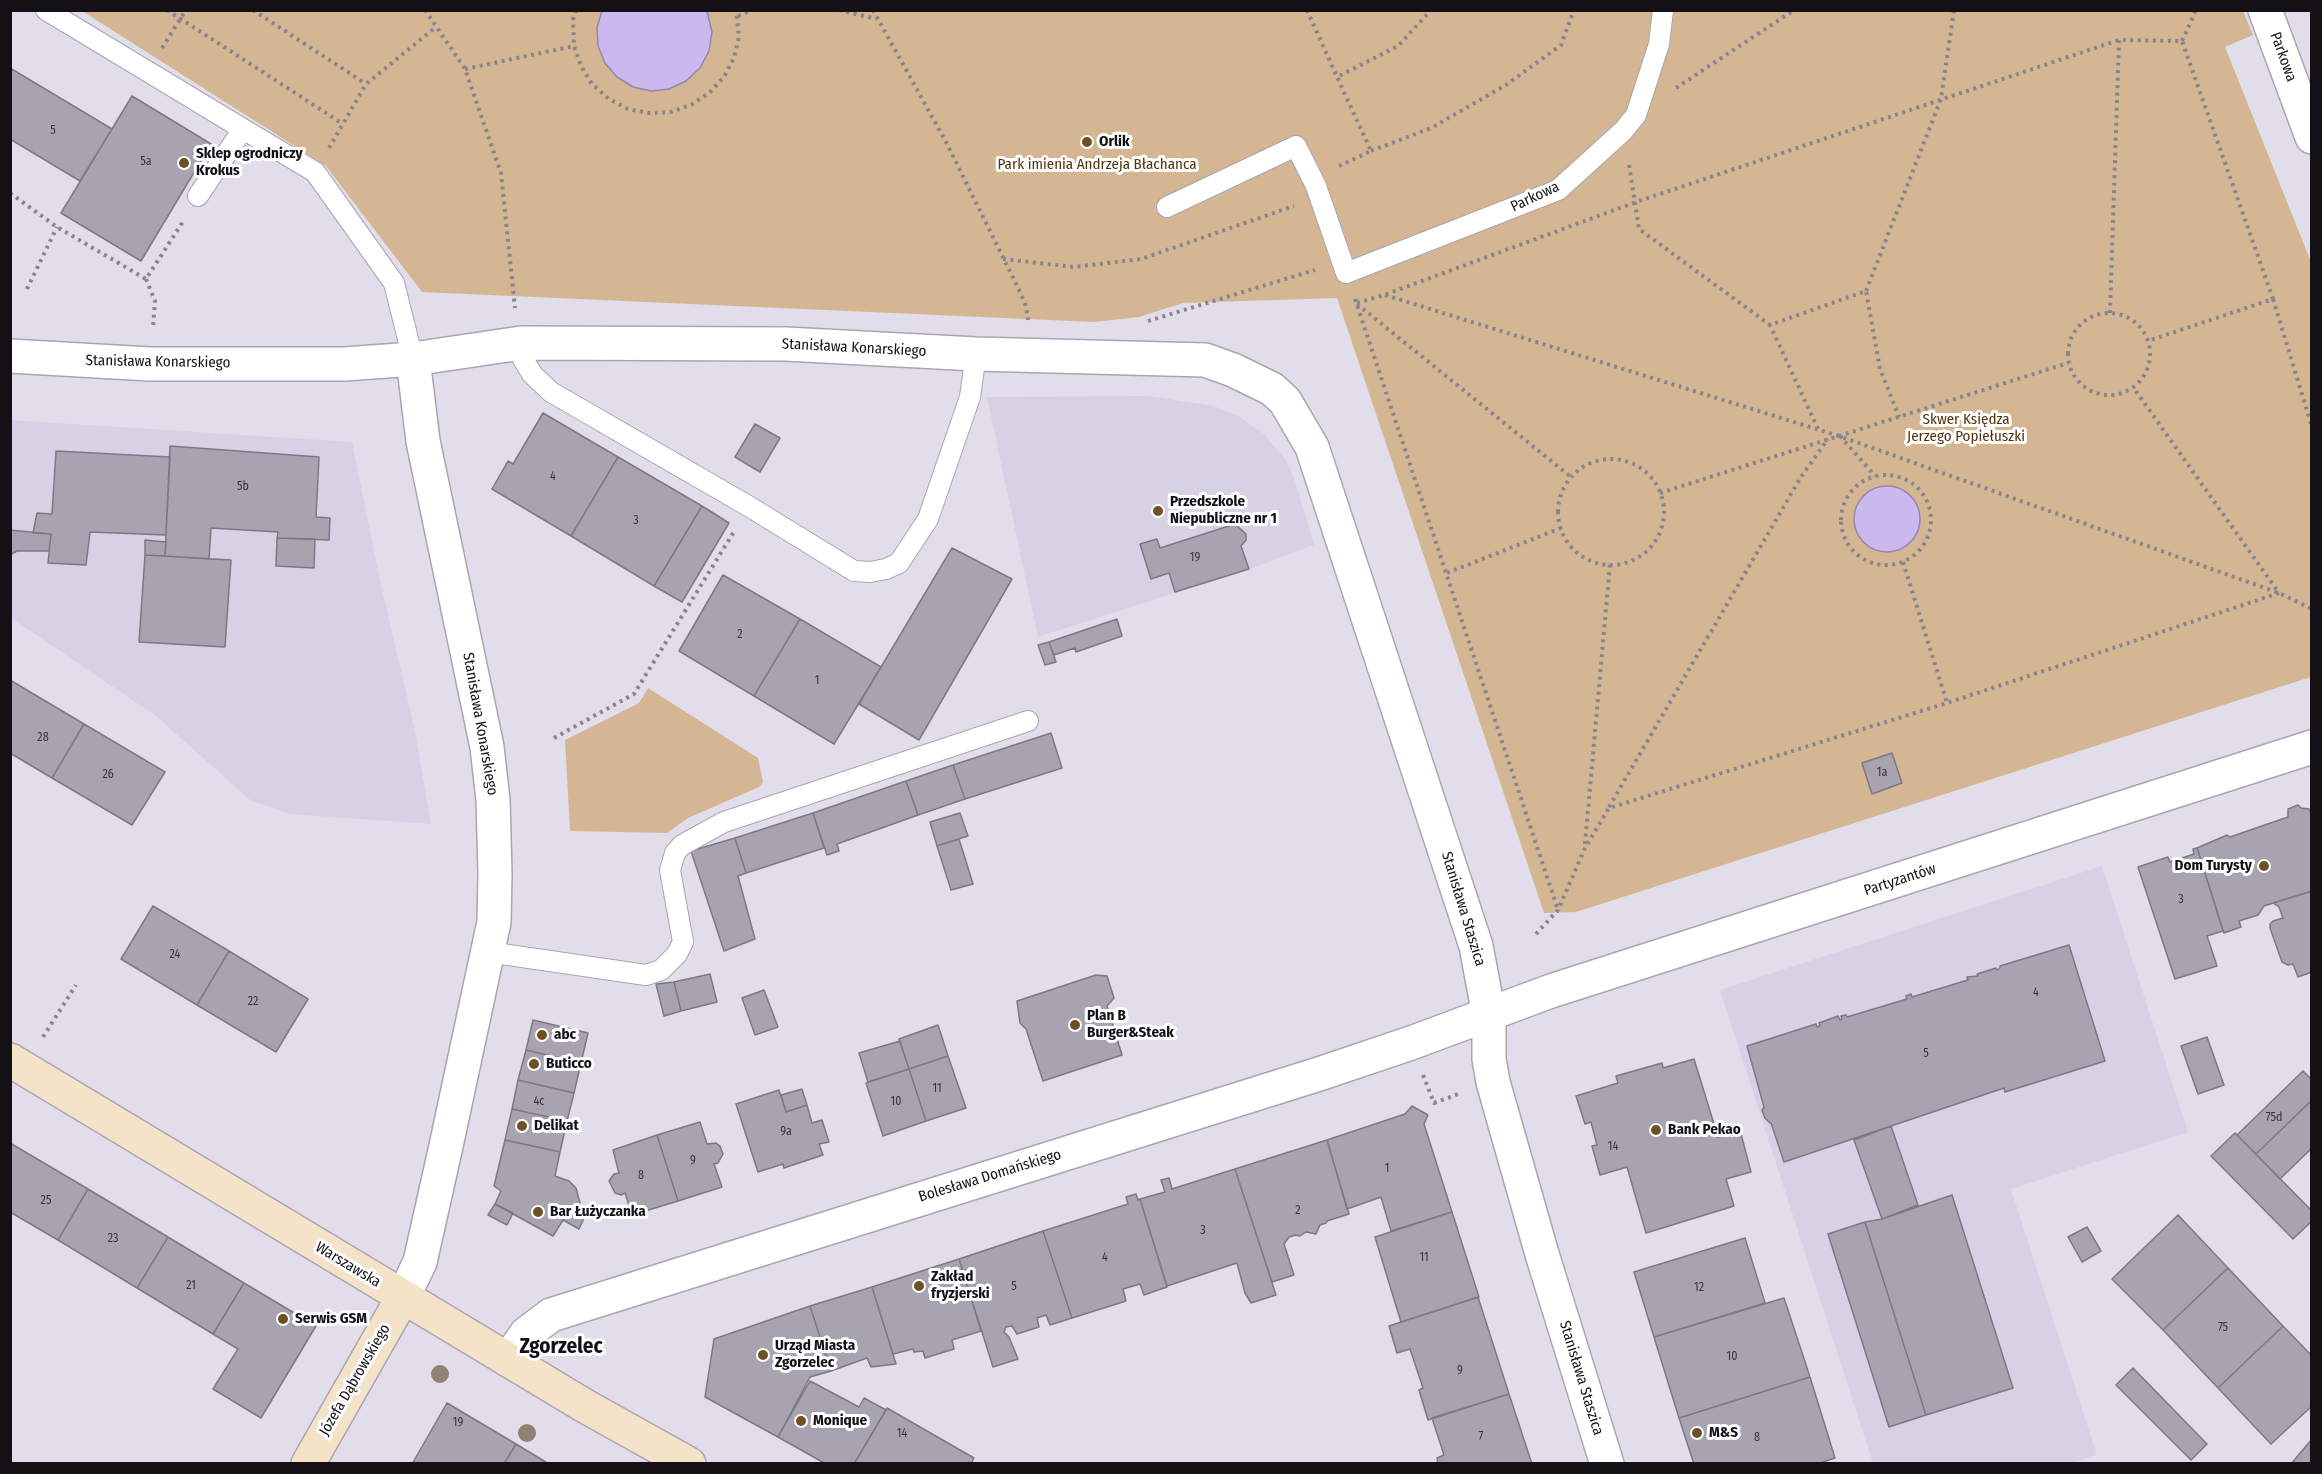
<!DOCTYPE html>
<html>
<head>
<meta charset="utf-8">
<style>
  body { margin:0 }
  #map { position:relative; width:2322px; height:1474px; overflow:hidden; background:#e1ddea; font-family:"Fira Sans Condensed",sans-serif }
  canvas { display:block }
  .frame { position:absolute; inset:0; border:12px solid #131116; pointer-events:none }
</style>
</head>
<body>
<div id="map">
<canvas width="2322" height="1474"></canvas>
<div class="frame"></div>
</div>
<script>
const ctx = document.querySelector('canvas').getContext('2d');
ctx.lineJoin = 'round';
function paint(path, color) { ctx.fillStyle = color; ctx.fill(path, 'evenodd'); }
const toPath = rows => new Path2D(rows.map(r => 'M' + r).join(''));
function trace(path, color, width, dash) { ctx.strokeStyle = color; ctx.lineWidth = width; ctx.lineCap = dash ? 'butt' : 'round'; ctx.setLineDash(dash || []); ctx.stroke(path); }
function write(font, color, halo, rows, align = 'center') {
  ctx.font = font + ' "Fira Sans Condensed",sans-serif'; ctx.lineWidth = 6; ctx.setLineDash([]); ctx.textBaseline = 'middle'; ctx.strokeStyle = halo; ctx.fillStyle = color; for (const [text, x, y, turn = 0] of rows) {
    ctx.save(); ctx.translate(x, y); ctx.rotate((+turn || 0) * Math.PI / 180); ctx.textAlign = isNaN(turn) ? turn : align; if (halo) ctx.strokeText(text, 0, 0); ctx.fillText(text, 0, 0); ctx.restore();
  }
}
paint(toPath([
  [1148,396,1214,406,1238,416,1263,433,1285,459,1294,478,1314,545,1249,569,1038,637,987,397],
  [10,420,352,442,381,585,414,726,431,824,290,814,250,800,156,716,11,618],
  [2102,866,2188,1132,2011,1189,2097,1455,2069,1464,1873,1463,1720,990]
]), '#d7d1e5');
paint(toPath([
  [82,11,2243,11,2253,35,2225,47,2311,262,2311,677,1576,912,1544,913,1337,298,1183,303,1139,317,1094,322,422,292,326,166],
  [648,688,758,758,763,782,759,787,688,818,667,833,570,831,565,740,639,703]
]), '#d4b792');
const water = toPath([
  [602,11,707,11,712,32,709,51,700,68,686,81,669,89,651,91,633,87,617,77,605,63,598,46,597,27,602,11],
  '1854 519a33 33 0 1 1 66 0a33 33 0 1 1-66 0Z'
]);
paint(water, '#cbb8ef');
trace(water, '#9486ae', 1.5);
const building = toPath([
  [10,68,112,129,80,181,10,139,10,68],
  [132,96,211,144,141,261,61,213,132,96],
  [543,413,618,457,571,536,492,489,508,461,513,464,543,413],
  [755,424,780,438,760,472,735,457,755,424],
  [170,446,319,457,316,517,330,518,329,540,277,538,278,532,211,528,209,559,165,556,170,446],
  [56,451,170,457,166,535,90,532,86,565,48,563,51,534,33,533,37,513,52,514,56,451],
  [618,457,702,506,654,586,571,536,618,457],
  [702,506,729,523,682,602,654,586,702,506],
  [1235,524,1246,534,1246,540,1241,546,1249,569,1175,592,1169,573,1151,579,1140,544,1157,539,1160,548,1235,524],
  [10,530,51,534,49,551,17,551,10,555,10,530],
  [277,538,315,539,314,568,276,566,277,538],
  [145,540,166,542,165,556,145,555,145,540],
  [952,548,1012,579,919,740,859,704,952,548],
  [145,555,231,560,225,647,139,642,145,555],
  [723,575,800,619,754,696,679,651,723,575],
  [800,619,881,667,834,744,754,696,800,619],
  [1117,619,1122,636,1076,652,1075,648,1054,655,1049,642,1117,619],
  [1049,642,1056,662,1045,665,1038,645,1049,642],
  [10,680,84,724,52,778,10,753,10,680],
  [84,724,165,772,132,825,52,778,84,724],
  [1051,733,1062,768,965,799,953,765,1051,733],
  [1892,753,1902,783,1872,794,1862,763,1892,753],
  [953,765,965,799,918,815,906,781,953,765],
  [906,781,918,815,837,844,839,851,827,855,813,813,906,781],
  [2298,805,2301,808,2309,809,2312,816,2312,891,2264,906,2258,915,2239,921,2241,927,2224,933,2197,848,2227,835,2230,837,2288,817,2288,809,2298,805],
  [813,813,824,848,746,873,735,838,813,813],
  [960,813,968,836,937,846,930,822,960,813],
  [735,838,746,873,738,876,755,939,724,951,691,851,735,838],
  [959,839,973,884,951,890,937,846,959,839],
  [2197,848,2223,931,2207,936,2217,966,2175,979,2138,867,2168,857,2170,862,2194,854,2193,849,2197,848],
  [2312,891,2312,972,2298,977,2293,964,2288,965,2282,962,2270,928,2270,924,2273,921,2283,918,2279,907,2273,903,2312,891],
  [153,906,229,951,197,1005,121,959,153,906],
  [2069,945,2105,1061,2005,1092,2004,1088,1784,1162,1771,1123,1770,1123,1765,1118,1762,1110,1764,1107,1747,1046,1816,1024,1817,1027,1820,1026,1819,1023,1838,1016,1840,1020,1842,1019,1841,1016,1846,1015,1847,1017,1907,999,1906,996,1911,994,1912,997,1968,980,1967,977,1978,976,1977,974,1996,968,1997,970,2000,968,2000,966,2069,945],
  [229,951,308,999,276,1052,197,1005,229,951],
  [710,974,717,1002,681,1011,674,982,710,974],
  [1096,975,1107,976,1114,998,1107,1006,1122,1055,1043,1081,1026,1029,1020,1023,1017,1001,1096,975],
  [674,982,681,1011,664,1016,656,984,674,982],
  [764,990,778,1027,755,1035,742,998,764,990],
  [533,1020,588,1033,581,1063,526,1050,533,1020],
  [938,1025,948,1056,909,1069,899,1039,938,1025],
  [2207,1037,2224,1085,2198,1094,2181,1046,2207,1037],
  [900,1041,909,1069,868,1082,859,1053,900,1041],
  [526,1050,581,1063,574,1093,518,1080,526,1050],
  [948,1056,966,1108,926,1121,909,1069,948,1056],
  [1694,1059,1718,1137,1740,1130,1751,1172,1726,1179,1734,1206,1646,1233,1627,1167,1600,1175,1592,1146,1597,1145,1591,1122,1585,1124,1576,1096,1618,1083,1616,1076,1662,1063,1663,1068,1694,1059],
  [909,1069,926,1121,883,1136,866,1083,909,1069],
  [2303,1071,2312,1080,2312,1100,2256,1154,2237,1135,2303,1071],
  [518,1080,574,1093,567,1121,512,1109,518,1080],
  [802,1089,807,1105,786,1112,781,1095,802,1089],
  [779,1090,786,1112,807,1105,812,1123,822,1120,829,1142,819,1144,823,1155,784,1168,783,1164,758,1172,736,1104,779,1090],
  [2312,1100,2312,1148,2280,1179,2256,1154,2312,1100],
  [1412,1106,1428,1115,1424,1124,1452,1212,1391,1231,1381,1197,1347,1209,1327,1140,1405,1114,1412,1106],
  [512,1109,567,1121,560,1152,505,1140,512,1109],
  [700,1122,707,1144,716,1143,720,1146,723,1154,718,1163,714,1164,722,1187,678,1201,657,1135,700,1122],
  [1891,1126,1918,1205,1882,1219,1854,1140,1891,1126],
  [2235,1133,2312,1211,2312,1221,2293,1239,2211,1156,2235,1133],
  [657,1135,678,1201,632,1215,625,1193,621,1195,615,1193,609,1181,614,1174,619,1173,613,1150,657,1135],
  [505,1140,560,1152,555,1176,569,1181,576,1188,584,1218,579,1229,563,1220,553,1236,495,1204,501,1191,494,1186,505,1140],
  [1327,1140,1349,1214,1327,1221,1326,1223,1320,1225,1316,1234,1306,1232,1300,1236,1296,1235,1289,1237,1284,1244,1294,1275,1272,1282,1235,1169,1327,1140],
  [10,1143,88,1189,58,1240,10,1212,10,1143],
  [1235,1169,1276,1295,1251,1303,1245,1293,1237,1263,1167,1286,1140,1199,1165,1192,1161,1180,1169,1178,1172,1189,1235,1169],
  [88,1189,168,1237,137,1288,58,1240,88,1189],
  [1136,1194,1138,1200,1140,1199,1167,1287,1144,1295,1140,1284,1123,1289,1126,1301,1072,1318,1043,1231,1128,1204,1126,1197,1136,1194],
  [1952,1195,2013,1388,1926,1415,1865,1222,1882,1219,1952,1195],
  [495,1204,513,1213,507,1225,488,1215,495,1204],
  [1452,1212,1479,1297,1401,1322,1375,1237,1452,1212],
  [2178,1215,2228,1268,2163,1330,2112,1279,2178,1215],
  [1865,1222,1926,1415,1889,1427,1828,1234,1865,1222],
  [2087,1227,2101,1251,2082,1262,2068,1237,2087,1227],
  [1043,1231,1072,1318,1050,1325,1046,1315,1037,1318,1039,1327,1017,1334,1012,1326,1006,1327,1004,1332,1009,1337,1018,1359,993,1367,959,1259,1043,1231],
  [168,1237,244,1283,213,1334,137,1288,168,1237],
  [1745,1238,1765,1303,1654,1337,1634,1272,1745,1238],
  [959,1259,981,1331,952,1340,954,1349,925,1358,923,1351,914,1352,913,1349,893,1354,872,1287,959,1259],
  [2228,1268,2283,1326,2218,1388,2163,1330,2228,1268],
  [244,1283,316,1326,261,1418,213,1389,238,1349,213,1334,244,1283],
  [872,1287,896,1364,871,1367,867,1358,831,1371,810,1306,872,1287],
  [1478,1297,1509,1394,1428,1420,1419,1390,1423,1388,1410,1349,1397,1353,1389,1326,1478,1297],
  [1784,1298,1810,1377,1679,1418,1654,1337,1784,1298],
  [810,1306,831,1371,810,1377,778,1437,705,1397,714,1339,810,1306],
  [2283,1326,2312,1356,2312,1406,2271,1444,2218,1388,2283,1326],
  [2133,1368,2207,1444,2191,1460,2116,1385,2133,1368],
  [1810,1377,1835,1458,1817,1464,1694,1464,1679,1418,1810,1377],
  [810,1381,859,1407,864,1398,886,1410,854,1464,826,1464,778,1437,810,1381],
  [1509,1394,1532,1464,1438,1464,1437,1458,1444,1455,1432,1418,1509,1394],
  [447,1403,516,1444,504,1464,412,1464,447,1403],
  [887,1408,974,1458,971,1464,854,1464,887,1408],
  [2312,1439,2312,1464,2291,1464,2312,1439],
  [516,1444,549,1464,504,1464,516,1444]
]);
paint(building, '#a8a3b0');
trace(building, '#7c7884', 1.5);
const service = toPath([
  [46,10,243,129],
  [198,196,243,129,315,172,394,283,413,359],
  [1167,207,1296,146,1316,186,1346,273,1558,190,1623,131,1636,115,1659,44,1663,10],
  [521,343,523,359,532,374,551,392,750,507,854,571,870,572,886,569,899,563,928,519,970,397,976,354],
  [488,952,646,975,661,970,677,954,683,942,670,870,675,853,682,845,724,822,1028,721]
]);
const minor = toPath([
  [2265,10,2312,137],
  [10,356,150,364,345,364,413,359,521,343,786,344,976,354,1205,360,1233,370,1272,389,1285,401,1312,447,1476,946,1489,1015,1489,1059,1493,1082,1542,1254,1607,1464],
  [403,1297,420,1262,446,1146,494,922,495,873,493,800,487,747,423,441,413,359]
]);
const tertiary = toPath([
  [508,1360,526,1334,551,1315,1319,1074,1411,1043,1551,991,2312,747]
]);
const secondary = toPath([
  [10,1060,585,1406,689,1464],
  [308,1464,403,1297]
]);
trace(service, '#a9a5b1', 22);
trace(minor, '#a9a5b1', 36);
trace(tertiary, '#a9a5b1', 36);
trace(secondary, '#a9a5b1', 36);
trace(toPath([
  [167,10,343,124],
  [253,10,366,84],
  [425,10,465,69,501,173,515,308],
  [576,10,573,20,574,46,581,66,592,84,609,99,628,109,649,113,671,112,691,105,709,93,724,77,734,58,739,37,736,10],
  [839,10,876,19],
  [873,10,946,142,1020,292,1026,306,1028,320],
  [1307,10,1337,77],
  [738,16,752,10],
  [2182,41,2196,10],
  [162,48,186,10],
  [465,69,574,46],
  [1676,88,1794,10],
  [329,148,366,84,436,27],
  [1371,151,1431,128,1506,85,1561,45,1574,10],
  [1629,165,1639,229,1770,325],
  [1339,166,1371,151,1337,77,1398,46,1431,10],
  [10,193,57,227,146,279,184,220],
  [1003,259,1074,267,1141,259,1294,206],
  [146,279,155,301,153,328],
  [27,289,57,227],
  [1866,291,1941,99,1954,10],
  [1385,295,1839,436,2279,593,2312,609],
  [1355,299,1558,910],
  [2273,299,2312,427],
  [1357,303,1384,295,1636,202,2119,40,2182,41,2273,299,2148,341],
  [1357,304,1571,477],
  '2068 354a41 41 0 1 1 82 0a41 41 0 1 1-82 0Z',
  [2110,313,2119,40],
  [1148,321,1315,270],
  [1818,429,1770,325,1866,291,1880,369,1899,417],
  [1840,436,1875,476],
  '1558 512a53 53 0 1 1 106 0a53 53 0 1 1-106 0Z',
  '1841 520a45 45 0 1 1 90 0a45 45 0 1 1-90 0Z',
  [1660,493,2068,363],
  [1903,562,1947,703],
  [1447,573,1561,528],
  [554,738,634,694,735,530],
  [1609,807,1801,477,1828,439],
  [1585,844,1610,564],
  [1536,934,1558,910,1585,848,1609,808,1947,703,2279,593,2133,387],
  [43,1037,76,985],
  [1423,1075,1434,1103,1461,1093]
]), '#88858f', 4, [3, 4.5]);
trace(service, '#fff', 20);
trace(minor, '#fff', 33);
trace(tertiary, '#fff', 33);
trace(secondary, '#f4e2c9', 33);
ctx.fillStyle = '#918170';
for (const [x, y] of [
  [440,1374],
  [527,1433]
]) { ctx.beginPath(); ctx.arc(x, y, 9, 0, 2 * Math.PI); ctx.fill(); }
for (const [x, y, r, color] of [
  [1087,142,6,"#6f5025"],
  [184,163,6,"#6f5025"],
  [1158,511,6,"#6f5025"],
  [2264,866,6,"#6f5025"],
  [1075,1025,6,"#6f5025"],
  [542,1035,6,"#6f5025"],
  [534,1064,6,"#6f5025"],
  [522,1126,6,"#6f5025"],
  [1656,1130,6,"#6f5025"],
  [538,1212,6,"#6f5025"],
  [919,1286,6,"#6f5025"],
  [283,1319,6,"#6f5025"],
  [763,1355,6,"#6f5025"],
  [801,1421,6,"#6f5025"],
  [1697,1433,6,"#6f5025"]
]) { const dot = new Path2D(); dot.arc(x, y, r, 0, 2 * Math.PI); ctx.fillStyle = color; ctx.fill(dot); trace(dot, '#fff', 2); }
write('12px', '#38363c', null, [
  ["5",53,131],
  ["5a",146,162],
  ["4",553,477],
  ["5b",243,487],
  ["3",636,521],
  ["19",1195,558],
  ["2",740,635],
  ["1",817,681],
  ["28",43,738],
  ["1a",1882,773],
  ["26",108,775],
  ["3",2181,900],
  ["24",175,955],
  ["4",2036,993],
  ["22",253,1002],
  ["5",1926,1054],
  ["11",937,1089],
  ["4c",539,1102],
  ["10",896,1102],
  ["75d",2274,1118],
  ["9a",786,1132],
  ["14",1613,1147],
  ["9",693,1161],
  ["1",1387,1169],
  ["8",641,1176],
  ["25",46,1201],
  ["2",1298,1211],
  ["3",1203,1231],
  ["23",113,1239],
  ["4",1105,1258],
  ["11",1424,1258],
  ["21",191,1286],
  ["5",1014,1287],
  ["12",1699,1288],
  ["75",2223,1328],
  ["10",1732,1357],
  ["9",1460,1371],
  ["19",458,1423],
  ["14",902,1434],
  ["7",1481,1437],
  ["8",1757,1438]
]);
write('15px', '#131116', '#fff', [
  ["Parkowa",2283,57,70],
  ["Parkowa",1535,197,-25],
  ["Stanisława Konarskiego",854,348,3],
  ["Stanisława Konarskiego",158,362,1],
  ["Stanisława Konarskiego",480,724,80],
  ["Partyzantów",1900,880,-18],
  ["Stanisława Staszica",1463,909,73],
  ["Bolesława Domańskiego",990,1176,-17],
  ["Warszawska",348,1265,31],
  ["Stanisława Staszica",1581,1378,73],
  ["Józefa Dąbrowskiego",355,1380,-60]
]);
write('bold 15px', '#131116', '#fff', [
  ["Orlik",1099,142],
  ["Sklep ogrodniczy",196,154],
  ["Krokus",196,171],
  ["Przedszkole",1170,502],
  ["Niepubliczne nr 1",1170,519],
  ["Dom Turysty",2252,866,"right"],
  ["Plan B",1087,1016],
  ["Burger&Steak",1087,1033],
  ["abc",554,1035],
  ["Buticco",546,1064],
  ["Delikat",534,1126],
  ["Bank Pekao",1668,1130],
  ["Bar Łużyczanka",550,1212],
  ["Zakład",931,1277],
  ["fryzjerski",931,1294],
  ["Serwis GSM",295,1319],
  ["Urząd Miasta",775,1346],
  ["Zgorzelec",775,1363],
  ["Monique",813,1421],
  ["M&S",1709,1433]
], 'left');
write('15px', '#4f350d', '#fff', [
  ["Park imienia Andrzeja Błachanca",1097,165],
  ["Skwer Księdza",1966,420],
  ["Jerzego Popiełuszki",1966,437]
]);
write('bold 21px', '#131116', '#fff', [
  ["Zgorzelec",561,1347]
]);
</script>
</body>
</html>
